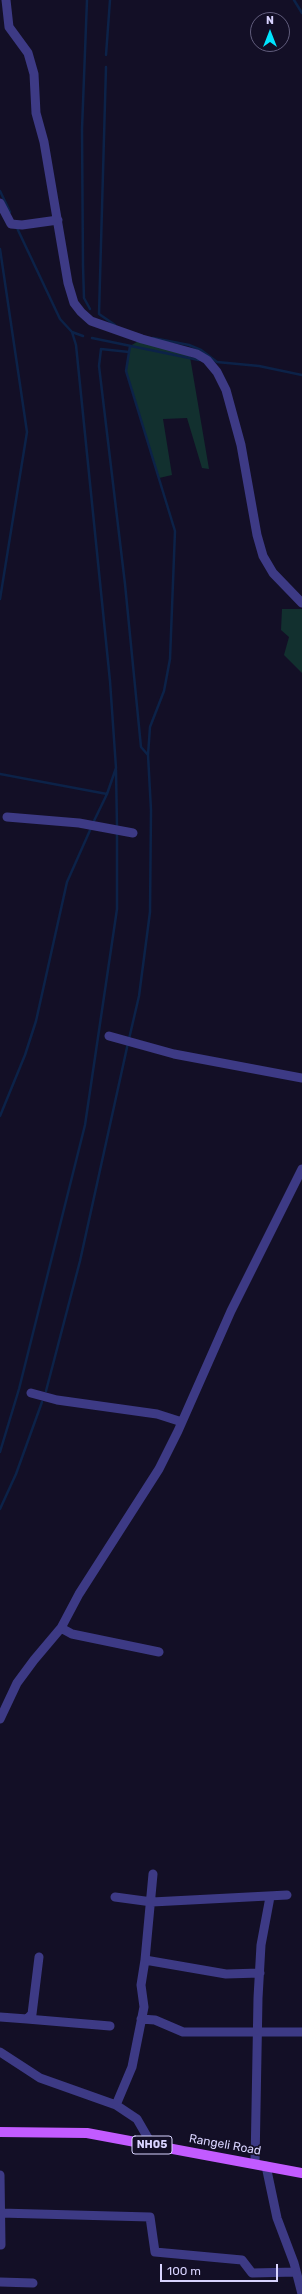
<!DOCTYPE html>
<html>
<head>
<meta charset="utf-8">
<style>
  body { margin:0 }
  #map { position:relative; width:302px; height:2294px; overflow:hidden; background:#130f26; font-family:Rubik,sans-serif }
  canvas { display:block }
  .north { position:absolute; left:250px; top:12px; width:40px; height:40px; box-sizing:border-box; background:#130f26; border:1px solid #625e7d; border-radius:50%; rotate:0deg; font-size:11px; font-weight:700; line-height:16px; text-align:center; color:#d9d4ff }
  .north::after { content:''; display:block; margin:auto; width:14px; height:18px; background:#00e5ff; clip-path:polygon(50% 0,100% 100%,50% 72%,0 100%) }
  .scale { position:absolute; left:160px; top:2264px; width:118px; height:18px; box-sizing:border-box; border:2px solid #d9d4ff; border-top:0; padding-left:5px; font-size:12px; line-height:14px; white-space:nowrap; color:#d9d4ff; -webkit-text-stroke:3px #130f26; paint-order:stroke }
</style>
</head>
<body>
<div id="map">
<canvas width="302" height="2294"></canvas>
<div class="north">N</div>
<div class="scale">100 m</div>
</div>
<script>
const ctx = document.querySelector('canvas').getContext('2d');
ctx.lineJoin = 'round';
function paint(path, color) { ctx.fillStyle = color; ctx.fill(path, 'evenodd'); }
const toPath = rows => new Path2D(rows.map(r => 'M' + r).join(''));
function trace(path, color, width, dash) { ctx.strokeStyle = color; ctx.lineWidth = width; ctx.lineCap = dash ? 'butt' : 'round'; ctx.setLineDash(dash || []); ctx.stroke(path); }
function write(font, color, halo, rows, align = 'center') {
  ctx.font = font + ' Rubik,sans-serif'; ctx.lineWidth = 3.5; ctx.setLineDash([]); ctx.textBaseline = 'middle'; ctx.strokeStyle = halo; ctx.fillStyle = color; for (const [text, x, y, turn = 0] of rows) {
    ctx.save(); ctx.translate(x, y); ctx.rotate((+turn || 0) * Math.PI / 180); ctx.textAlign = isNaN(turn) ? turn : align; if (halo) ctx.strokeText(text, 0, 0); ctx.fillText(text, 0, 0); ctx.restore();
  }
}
paint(toPath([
  [142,339,189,351,209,469,202,468,187,418,163,419,172,475,159,478,126,371,130,346],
  [282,609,302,609,302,673,284,655,289,637,281,630]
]), '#12302f');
trace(toPath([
  [87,0,82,129,83,266,84,298,90,309],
  [294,0,302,13],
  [106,55,110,0],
  [106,67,99,314,115,325],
  [0,191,10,212],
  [17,228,60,319,72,332,83,336],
  [0,249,27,432,0,599],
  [72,332,76,345,110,681,116,768,107,794,93,823],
  [92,338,199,360],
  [153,338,189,345,201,350,217,362,259,366,302,375],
  [129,352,101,349,99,366,125,584,141,747,148,755],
  [116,770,117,827],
  [0,774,107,794],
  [129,1039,139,996,150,912,151,810,148,755,150,727,164,691,170,659,175,531,126,371,130,346],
  [0,1116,25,1055,36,1021,67,882,91,828],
  [46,1391,80,1261,128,1043],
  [0,1452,19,1389,85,1125,117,909,117,832],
  [0,1509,16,1474,42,1402]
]), '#0c2248', 2.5);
trace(toPath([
  [6,0,9,27,28,53,34,74,36,113,44,142,68,283,74,303,81,312,91,321,142,339,197,354,207,360,217,372,226,390,241,445,257,535,263,556,273,573,302,603],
  [0,203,11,224,22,225,58,220],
  [7,817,79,823,133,833],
  [109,1036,174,1054,302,1078],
  [31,1393,57,1400,157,1414,182,1422],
  [61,1628,72,1634,159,1652],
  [0,1719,17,1683,34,1660,61,1628,79,1594,159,1469,178,1431,231,1311,302,1169],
  [115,1897,152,1902,287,1895],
  [145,1960,226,1974,260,1973],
  [0,2017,27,2019,32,2014,39,1957],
  [27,2019,110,2026],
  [141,2019,155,2020,183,2032,302,2032],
  [0,2052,40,2078,116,2105,137,2119,152,2145],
  [116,2105,132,2067,144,2007,141,1985,145,1960,153,1874],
  [255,2164,258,1998,261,1945,270,1897],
  [266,2166,277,2218,294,2263,302,2294],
  [0,2175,1,2245],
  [0,2213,150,2217,155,2252,242,2260,252,2273,296,2272],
  [0,2282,33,2283]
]), '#3d3a85', 9);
trace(toPath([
  [0,2132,87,2133,302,2173]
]), '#c25bff', 10);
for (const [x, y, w] of [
  [152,2145,40]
]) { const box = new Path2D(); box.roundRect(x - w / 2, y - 9, w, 18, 3); ctx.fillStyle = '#130f26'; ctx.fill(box); trace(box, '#d9d4ff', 1); }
write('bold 11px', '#d9d4ff', null, [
  ["NH05",152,2145]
]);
write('12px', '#d9d4ff', '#130f26', [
  ["Rangeli Road",225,2145,10]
]);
</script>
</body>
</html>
